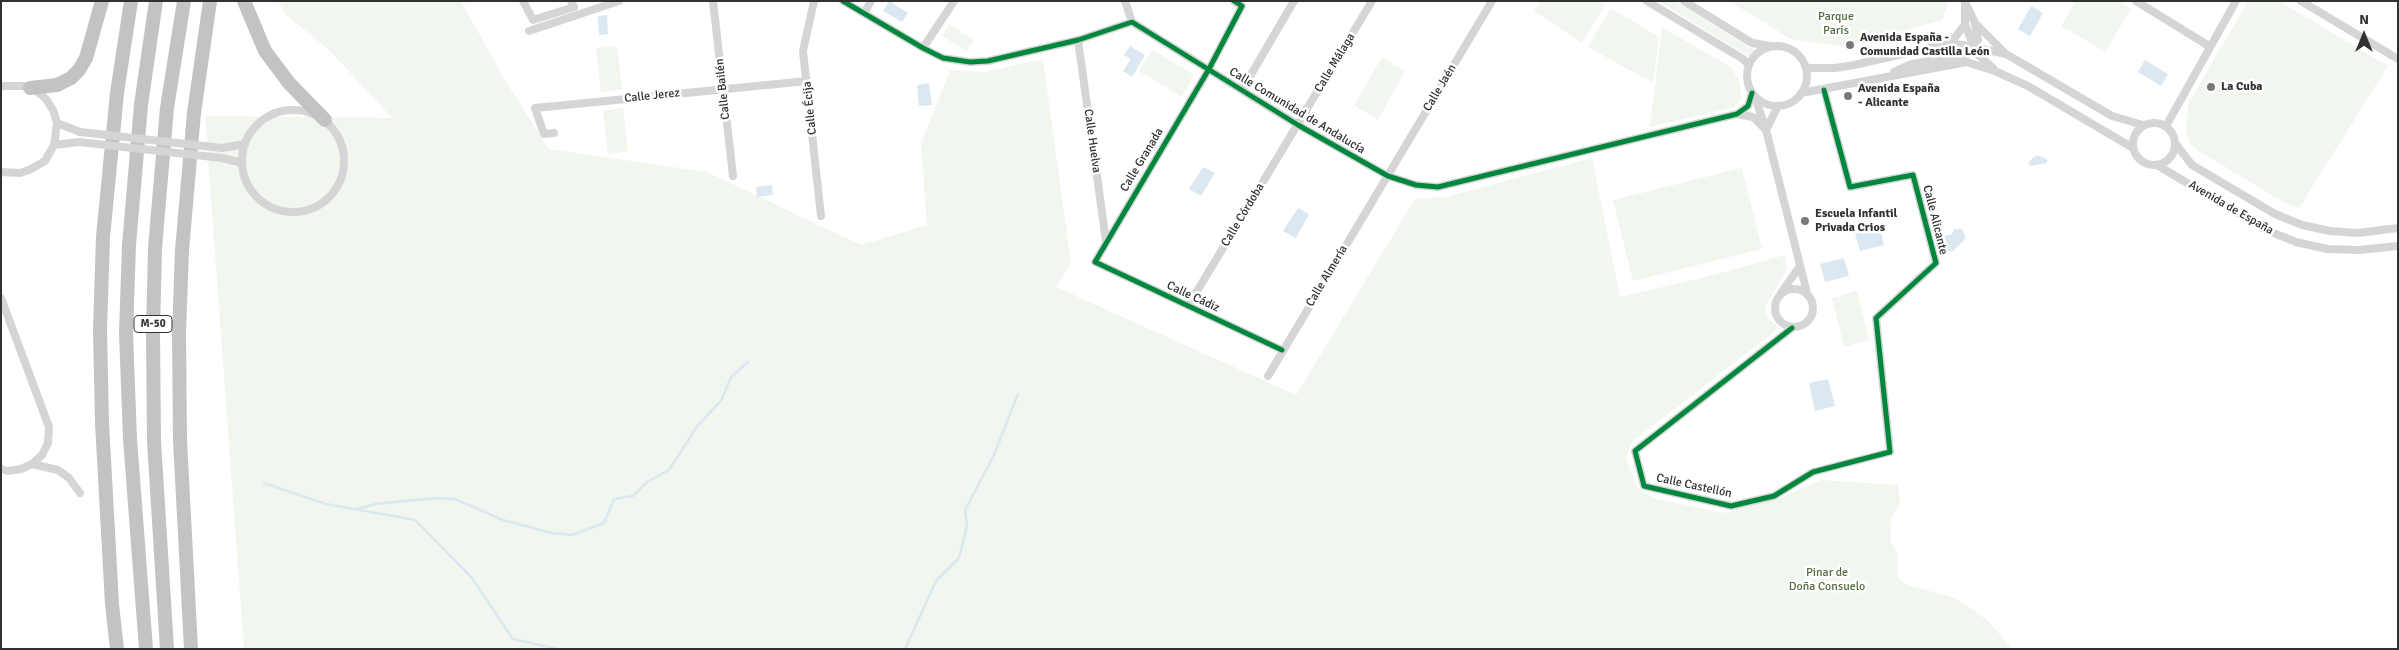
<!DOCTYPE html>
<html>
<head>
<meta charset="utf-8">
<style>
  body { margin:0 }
  #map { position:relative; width:2399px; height:650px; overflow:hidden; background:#fff; font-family:Signika,sans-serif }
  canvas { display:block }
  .frame { position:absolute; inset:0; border:2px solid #313131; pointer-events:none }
  .north { position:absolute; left:2339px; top:10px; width:50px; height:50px; -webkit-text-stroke:4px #fff; paint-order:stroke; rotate:0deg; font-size:14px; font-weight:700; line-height:20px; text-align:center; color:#313131 }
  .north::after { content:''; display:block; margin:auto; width:18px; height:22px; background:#313131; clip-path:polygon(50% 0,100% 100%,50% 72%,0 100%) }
</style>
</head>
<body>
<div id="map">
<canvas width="2399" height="650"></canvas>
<div class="frame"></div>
<div class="north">N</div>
</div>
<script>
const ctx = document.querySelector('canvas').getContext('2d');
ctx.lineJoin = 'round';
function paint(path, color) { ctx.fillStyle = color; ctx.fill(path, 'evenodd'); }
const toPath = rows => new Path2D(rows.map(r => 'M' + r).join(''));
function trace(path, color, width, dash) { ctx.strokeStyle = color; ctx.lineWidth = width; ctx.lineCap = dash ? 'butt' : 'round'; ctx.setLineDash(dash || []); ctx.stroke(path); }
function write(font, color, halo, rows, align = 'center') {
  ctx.font = font + ' Signika,sans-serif'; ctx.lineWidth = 5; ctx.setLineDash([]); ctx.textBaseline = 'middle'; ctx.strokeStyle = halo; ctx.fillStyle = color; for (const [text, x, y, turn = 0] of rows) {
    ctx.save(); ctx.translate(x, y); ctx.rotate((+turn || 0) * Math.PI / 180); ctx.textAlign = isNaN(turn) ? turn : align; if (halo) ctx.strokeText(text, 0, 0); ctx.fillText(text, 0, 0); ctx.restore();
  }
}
paint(toPath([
  [278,1,461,1,506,82,549,149,707,172,861,245,927,225,921,144,950,70,985,72,1043,59,1071,264,1056,287,1296,395,1415,199,1446,197,1592,158,1620,297,1710,276,1785,255,1787,269,1765,307,1768,319,1777,326,1775,331,1632,442,1626,458,1636,486,1653,498,1723,513,1783,497,1821,480,1898,485,1900,504,1892,516,1890,541,1897,551,1898,578,1906,584,1957,599,1968,606,1988,621,2013,649,244,649,205,116,392,118,330,51,285,14],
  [1541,1,1599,1,1605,5,1582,43,1534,11],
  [1658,1,1675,1,1756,51,1751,58],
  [1729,1,1949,1,1942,20,1845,47,1791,39],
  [2076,1,2119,1,2131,9,2105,52,2061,26],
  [2248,1,2279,1,2388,66,2299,208,2285,203,2197,150,2190,143,2186,132,2188,104],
  [1611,8,1659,37,1653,83,1588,47],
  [949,24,974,40,966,51,942,36],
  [1662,27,1732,68,1740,83,1741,100,1735,107,1650,127],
  [617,46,622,89,601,92,596,48],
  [1152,50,1194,75,1182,97,1139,71],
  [1382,57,1405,71,1378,120,1354,105],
  [623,108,628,151,608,154,603,111],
  [1742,168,1762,249,1633,281,1613,200],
  [1857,291,1869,340,1844,347,1832,298]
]), '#f1f6ee');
paint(toPath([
  [889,1,908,13,902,22,883,11],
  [2031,6,2043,13,2030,36,2018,29],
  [607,15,608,34,599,35,598,16],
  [1130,46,1145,55,1132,77,1123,71,1131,59,1124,55],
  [2145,60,2168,74,2161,86,2138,72],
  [929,83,932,105,919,106,917,85],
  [2037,155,2047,159,2047,163,2030,166,2028,162],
  [1203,167,1215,173,1201,196,1189,189],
  [772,185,773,195,757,197,756,187],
  [1298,208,1309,214,1296,238,1283,231],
  [1880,227,1884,245,1860,251,1855,234],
  [1954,229,1962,229,1966,238,1953,251,1948,251,1942,244,1942,241,1945,236,1952,234],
  [1844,258,1849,276,1825,282,1820,264],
  [1828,379,1835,406,1815,411,1809,383]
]), '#dbe8f2');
trace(toPath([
  [264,483,326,504,415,520,472,578,513,639,558,649],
  [356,509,376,504,414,500,436,498,455,499,503,520,552,533,572,535,604,523,614,499,633,496,647,482,669,470,698,425,721,401,731,377,748,362],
  [905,649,936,581,959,558,967,526,965,510,994,455,1018,394]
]), '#dbe8f2', 2.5);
trace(toPath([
  [523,1,533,20,574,7,571,1],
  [713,1,733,176],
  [814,1,803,51,821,216],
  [843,1,923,48,943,58,970,62,988,61,1078,40,1132,22,1298,125,1388,176,1416,185,1438,187,1737,114,1748,106,1752,93],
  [1125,1,1132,22],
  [1234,1,1242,6,1209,69,1095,262,1282,350],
  [1647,1,1743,59,1749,65],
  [1684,1,1752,43,1771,46],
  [2136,1,2209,46],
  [2301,1,2398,59],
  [1965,3,1965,24,1976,53,1993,68],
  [1967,6,1975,23,2006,54],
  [864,13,871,1],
  [529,31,619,1],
  [1078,40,1106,241],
  [1951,43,1965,24],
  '1747 76a30 30 0 1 1 60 0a30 30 0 1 1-60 0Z',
  [923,48,954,1],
  [1806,68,1835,68,1854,65,1951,43,1973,47,2006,54,2112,116,2143,125],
  [1894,72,1912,64,1968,54,1978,40,1975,23],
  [1,86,24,86,35,90,46,99,53,110,57,123,54,145,45,161,29,170,20,173,1,172],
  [1242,90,1294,1],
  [1801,93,1967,62,1997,72,2028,86,2133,148],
  [1755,97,1766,130,1807,293],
  '242 161a51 51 0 1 1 102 0a51 51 0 1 1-102 0Z',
  [1737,114,1753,117,1765,129],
  '2133 144a21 21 0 1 1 42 0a21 21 0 1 1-42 0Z',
  [57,123,80,132],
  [2166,126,2236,1],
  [1766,130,1778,106],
  [554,133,544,134,535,108,807,81],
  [2175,143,2192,165,2275,214,2302,225,2330,231,2358,233,2398,228],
  [54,145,79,142],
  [222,148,245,144],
  [222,158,242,163],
  [2157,165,2266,230,2296,242,2327,249,2359,250,2398,246],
  '1775 308a19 19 0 1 1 38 0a19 19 0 1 1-38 0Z',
  [1781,293,1800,266],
  [1,298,49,427,48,443,42,455,32,464,21,469,8,471,1,469],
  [1188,306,1372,1],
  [1792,328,1635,451,1644,486,1731,506,1774,496,1813,472,1890,452,1876,318,1936,263,1913,175,1850,187,1824,90],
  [1268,376,1492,1],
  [32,464,58,470,69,478,80,493]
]), '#d5d5d5', 8);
trace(toPath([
  [244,1,265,51,289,83,325,120],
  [30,88,57,85,71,78,79,70,86,58,102,1],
  [117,649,112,604,102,423,100,329,103,237,117,93,131,1],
  [146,649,130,439,126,333,129,245,141,105,156,1],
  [167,649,154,441,153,332,155,248,167,108,184,1],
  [191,649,180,440,179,333,182,250,194,113,210,1]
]), '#c3c3c3', 14);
trace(toPath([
  [80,132,222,148],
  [79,142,222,158]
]), '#d5d5d5', 8);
trace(toPath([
  [843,1,923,48,943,58,970,62,988,61,1078,40,1132,22,1298,125,1388,176,1416,185,1438,187,1737,114,1748,106,1752,93],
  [1234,1,1242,6,1209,69,1095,262,1282,350],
  [1792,328,1635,451,1644,486,1731,506,1774,496,1813,472,1890,452,1876,318,1936,263,1913,175,1850,187,1824,90]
]), '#00873e', 5);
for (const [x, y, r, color] of [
  [1850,45,5,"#797979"],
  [2211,87,5,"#797979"],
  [1848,96,5,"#797979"],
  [1805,221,5,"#797979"]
]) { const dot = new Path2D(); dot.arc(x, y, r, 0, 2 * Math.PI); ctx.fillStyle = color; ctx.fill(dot); trace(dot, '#fff', 2); }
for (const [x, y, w] of [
  [153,324,38]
]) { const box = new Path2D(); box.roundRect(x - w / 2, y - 8.5, w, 17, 4); ctx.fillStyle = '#fff'; ctx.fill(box); trace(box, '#313131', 1); }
write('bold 11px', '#313131', null, [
  ["M-50",153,324]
]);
write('12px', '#516d3e', '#fff', [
  ["Parque",1836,17],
  ["París",1836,31],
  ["Pinar de",1827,573],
  ["Doña Consuelo",1827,587]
]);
write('bold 12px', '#313131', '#fff', [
  ["Avenida España -",1860,38],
  ["Comunidad Castilla León",1860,52],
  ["La Cuba",2221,87],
  ["Avenida España",1858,89],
  ["- Alicante",1858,103],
  ["Escuela Infantil",1815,214],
  ["Privada Crios",1815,228]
], 'left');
write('12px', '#313131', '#fff', [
  ["Calle Málaga",1335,63,-59],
  ["Calle Jaén",1440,88,-59],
  ["Calle Bailén",723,89,-96],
  ["Calle Jerez",652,96,-6],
  ["Calle Écija",810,108,-96],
  ["Calle Comunidad de Andalucía",1297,111,31],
  ["Calle Huelva",1092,141,82],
  ["Calle Granada",1142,160,-59],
  ["Avenida de España",2231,208,30],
  ["Calle Córdoba",1243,215,-59],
  ["Calle Alicante",1935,220,76],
  ["Calle Almería",1327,276,-59],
  ["Calle Cádiz",1193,297,25],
  ["Calle Castellón",1694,486,12]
]);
</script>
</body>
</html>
